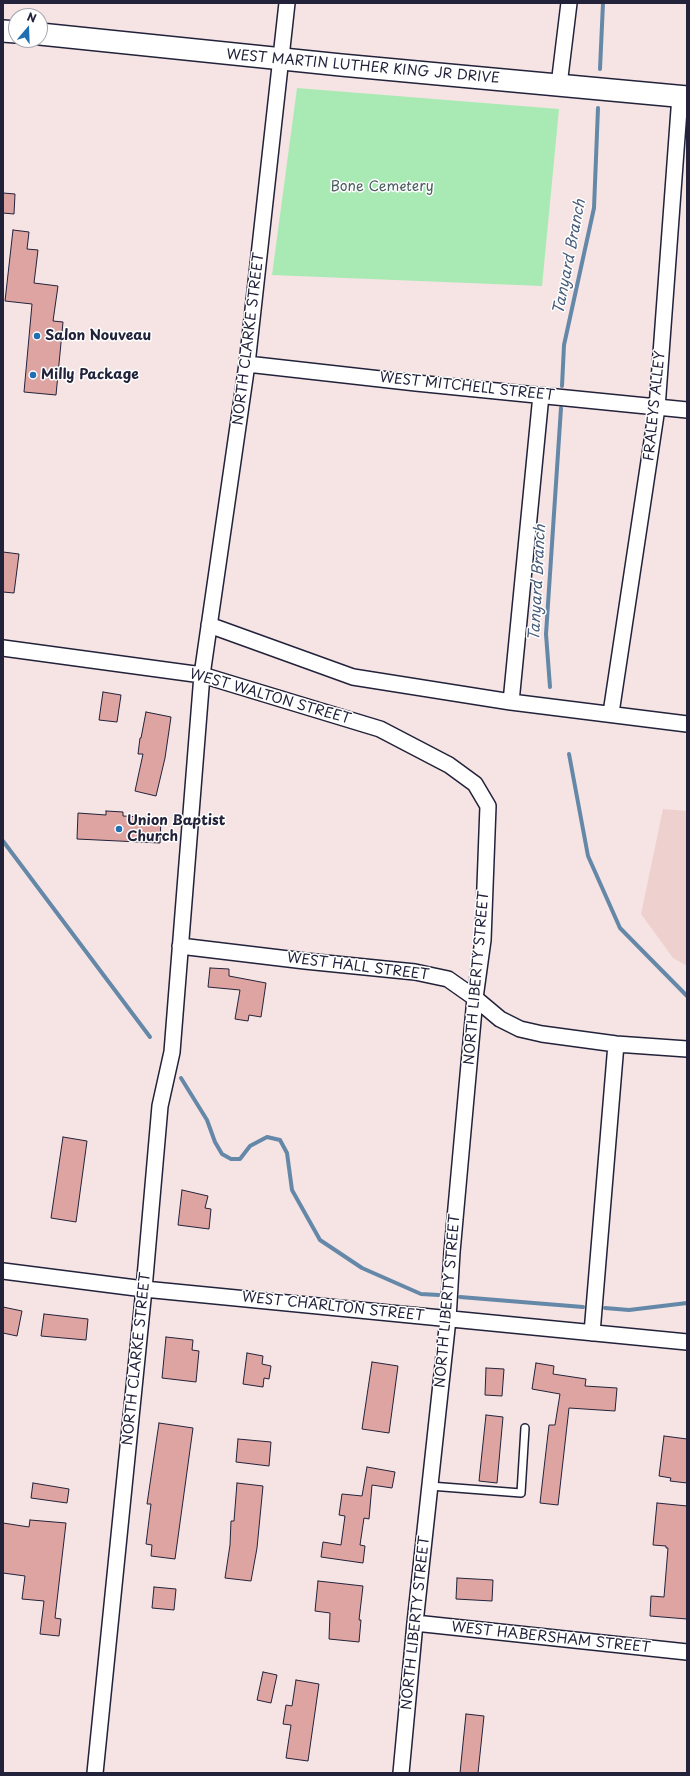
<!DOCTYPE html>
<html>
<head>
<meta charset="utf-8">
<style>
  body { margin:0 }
  #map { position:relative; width:690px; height:1776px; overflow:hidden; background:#f5e4e3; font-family:"Playpen Sans",sans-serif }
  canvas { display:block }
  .frame { position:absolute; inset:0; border:4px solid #22223b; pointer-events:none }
  .north { position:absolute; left:8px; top:8px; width:40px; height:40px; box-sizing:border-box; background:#fff; border:1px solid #a7a7b1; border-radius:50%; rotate:19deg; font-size:11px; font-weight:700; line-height:16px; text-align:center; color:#22223b }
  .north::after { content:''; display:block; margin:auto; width:14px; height:18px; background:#1f6fb2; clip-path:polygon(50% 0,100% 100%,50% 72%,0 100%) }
</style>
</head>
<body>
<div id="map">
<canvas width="690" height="1776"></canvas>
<div class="frame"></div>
<div class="north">N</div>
</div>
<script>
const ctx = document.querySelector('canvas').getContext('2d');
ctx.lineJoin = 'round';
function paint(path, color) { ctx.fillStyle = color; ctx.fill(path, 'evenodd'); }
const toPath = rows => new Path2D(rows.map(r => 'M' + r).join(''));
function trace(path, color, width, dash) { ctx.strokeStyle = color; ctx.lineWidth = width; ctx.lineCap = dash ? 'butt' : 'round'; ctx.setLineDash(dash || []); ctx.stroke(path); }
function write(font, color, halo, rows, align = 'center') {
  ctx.font = font + ' "Playpen Sans",sans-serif'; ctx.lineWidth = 3; ctx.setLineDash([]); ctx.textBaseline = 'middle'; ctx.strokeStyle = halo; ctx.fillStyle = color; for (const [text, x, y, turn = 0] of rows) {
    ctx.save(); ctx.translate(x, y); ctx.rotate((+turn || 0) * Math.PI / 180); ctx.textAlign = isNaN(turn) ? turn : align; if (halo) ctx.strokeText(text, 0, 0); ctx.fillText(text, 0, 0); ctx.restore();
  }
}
paint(toPath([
  [663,809,687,811,687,966,673,958,641,914]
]), '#eed1cf');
paint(toPath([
  [297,88,559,109,542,286,272,275]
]), '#a9eab4');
trace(toPath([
  [600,69,603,3],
  [562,386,564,345,594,208,598,108],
  [550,687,546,634,561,408],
  [569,754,588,856,620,928,687,996],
  [3,841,150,1037],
  [181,1078,207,1120,215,1142,222,1154,231,1159,240,1159,250,1146,267,1137,280,1140,287,1153,292,1190,320,1240,362,1268,421,1294,439,1295],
  [460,1297,583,1307],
  [605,1308,629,1310,687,1303]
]), '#6588a9', 4);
const building = toPath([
  [3,193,15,194,14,214,3,213,3,193],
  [13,230,29,232,27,249,38,250,34,283,58,286,53,321,63,322,56,395,24,392,32,304,5,301,13,230],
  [3,552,19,554,14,593,3,592,3,552],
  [103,692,121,695,117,722,99,720,103,692],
  [146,712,171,717,165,758,156,796,135,791,143,754,138,754,140,738,141,738,146,712],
  [106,811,123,812,123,816,161,818,160,843,77,839,78,813,106,815,106,811],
  [210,968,229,969,229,976,266,983,261,1017,249,1015,248,1021,235,1019,240,990,208,987,210,968],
  [63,1137,87,1141,76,1222,51,1218,63,1137],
  [182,1190,208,1196,205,1208,211,1209,209,1229,178,1225,182,1190],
  [3,1307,22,1311,17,1336,3,1333,3,1307],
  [44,1314,88,1319,86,1340,41,1336,44,1314],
  [166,1337,193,1340,192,1350,199,1351,196,1382,162,1378,166,1337],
  [247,1353,263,1356,262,1364,271,1366,269,1379,264,1378,263,1387,243,1384,247,1353],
  [372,1362,398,1366,389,1433,362,1429,372,1362],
  [536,1363,554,1366,553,1374,586,1379,585,1386,617,1388,615,1411,569,1408,558,1505,540,1503,549,1425,555,1425,560,1394,532,1389,536,1363],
  [486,1368,504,1369,502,1396,485,1395,486,1368],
  [486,1415,503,1417,497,1483,479,1481,486,1415],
  [159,1423,193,1428,175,1559,151,1556,152,1545,146,1544,151,1504,147,1504,159,1423],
  [664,1436,687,1439,687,1483,670,1481,671,1478,659,1476,664,1436],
  [238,1439,271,1442,269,1466,236,1462,238,1439],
  [367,1467,395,1472,392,1488,372,1485,369,1519,364,1518,360,1545,365,1546,363,1563,321,1557,323,1542,341,1545,345,1516,339,1515,342,1494,362,1496,367,1467],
  [33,1483,69,1489,67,1503,31,1498,33,1483],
  [237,1483,263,1486,257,1548,251,1581,225,1578,230,1545,231,1521,234,1521,237,1483],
  [657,1503,687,1506,687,1619,650,1616,651,1596,664,1597,668,1548,666,1548,666,1546,653,1545,657,1503],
  [30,1520,66,1523,55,1618,61,1619,59,1636,40,1634,44,1601,22,1599,25,1576,3,1573,3,1523,29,1527,30,1520],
  [457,1578,493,1580,492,1601,456,1599,457,1578],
  [318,1581,363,1586,359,1620,361,1620,359,1642,329,1639,330,1613,315,1611,318,1581],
  [154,1587,176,1589,174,1610,152,1608,154,1587],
  [263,1672,277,1675,271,1703,257,1700,263,1672],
  [296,1680,319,1684,308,1761,286,1758,291,1725,283,1724,286,1705,292,1706,296,1680],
  [466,1714,484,1716,478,1773,460,1773,466,1714]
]);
paint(building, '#dea4a1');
trace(building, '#22223b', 1);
const service = toPath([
  [430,1486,521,1493,525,1428]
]);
const minor = toPath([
  [559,85,569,3],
  [247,364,416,383,687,410],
  [209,625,353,677,511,702,687,724],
  [3,648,202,675,380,729,449,765,475,784,488,806,483,940,475,998,452,1252,448,1319,415,1623,401,1773],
  [511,702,541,395],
  [611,713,657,408,680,96],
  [180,946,305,961,415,972,448,979,475,998,500,1019,520,1029,542,1034,616,1044,687,1049],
  [3,1271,144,1289,687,1342],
  [592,1333,616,1044],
  [415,1623,687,1652],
  [95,1773,144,1289,160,1106,172,1052,202,675,247,364,287,3]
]);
const secondary = toPath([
  [3,31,16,32],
  [40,34,341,65,687,97]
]);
trace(service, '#22223b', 10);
trace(minor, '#22223b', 18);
trace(secondary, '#22223b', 24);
trace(service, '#fff', 7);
trace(minor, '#fff', 15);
trace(secondary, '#fff', 21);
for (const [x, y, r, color] of [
  [37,336,4,"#1f6fb2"],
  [33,375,4,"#1f6fb2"],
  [119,829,4,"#1f6fb2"]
]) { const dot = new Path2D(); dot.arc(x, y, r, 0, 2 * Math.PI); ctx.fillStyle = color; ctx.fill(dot); trace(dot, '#fff', 1.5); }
write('14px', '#22223b', '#fff', [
  ["WEST MARTIN LUTHER KING JR DRIVE",363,67,5],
  ["NORTH CLARKE STREET",249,339,-83],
  ["WEST MITCHELL STREET",467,387,6],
  ["FRALEYS ALLEY",655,406,-84],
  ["WEST WALTON STREET",270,697,16],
  ["WEST HALL STREET",358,967,7],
  ["NORTH LIBERTY STREET",477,978,-85],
  ["NORTH LIBERTY STREET",448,1301,-85],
  ["WEST CHARLTON STREET",333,1307,6],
  ["NORTH CLARKE STREET",137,1359,-84],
  ["NORTH LIBERTY STREET",416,1623,-84],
  ["WEST HABERSHAM STREET",551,1638,6]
]);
write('14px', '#4a5e5f', '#fff', [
  ["Bone Cemetery",382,187]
]);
write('bold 14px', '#22223b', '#fff', [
  ["Salon Nouveau",45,336],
  ["Milly Package",41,375],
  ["Union Baptist",127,821],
  ["Church",127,837]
], 'left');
write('italic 15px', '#495e7b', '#fff', [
  ["Tanyard Branch",570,257,-79],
  ["Tanyard Branch",538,583,-87]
]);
</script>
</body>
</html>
